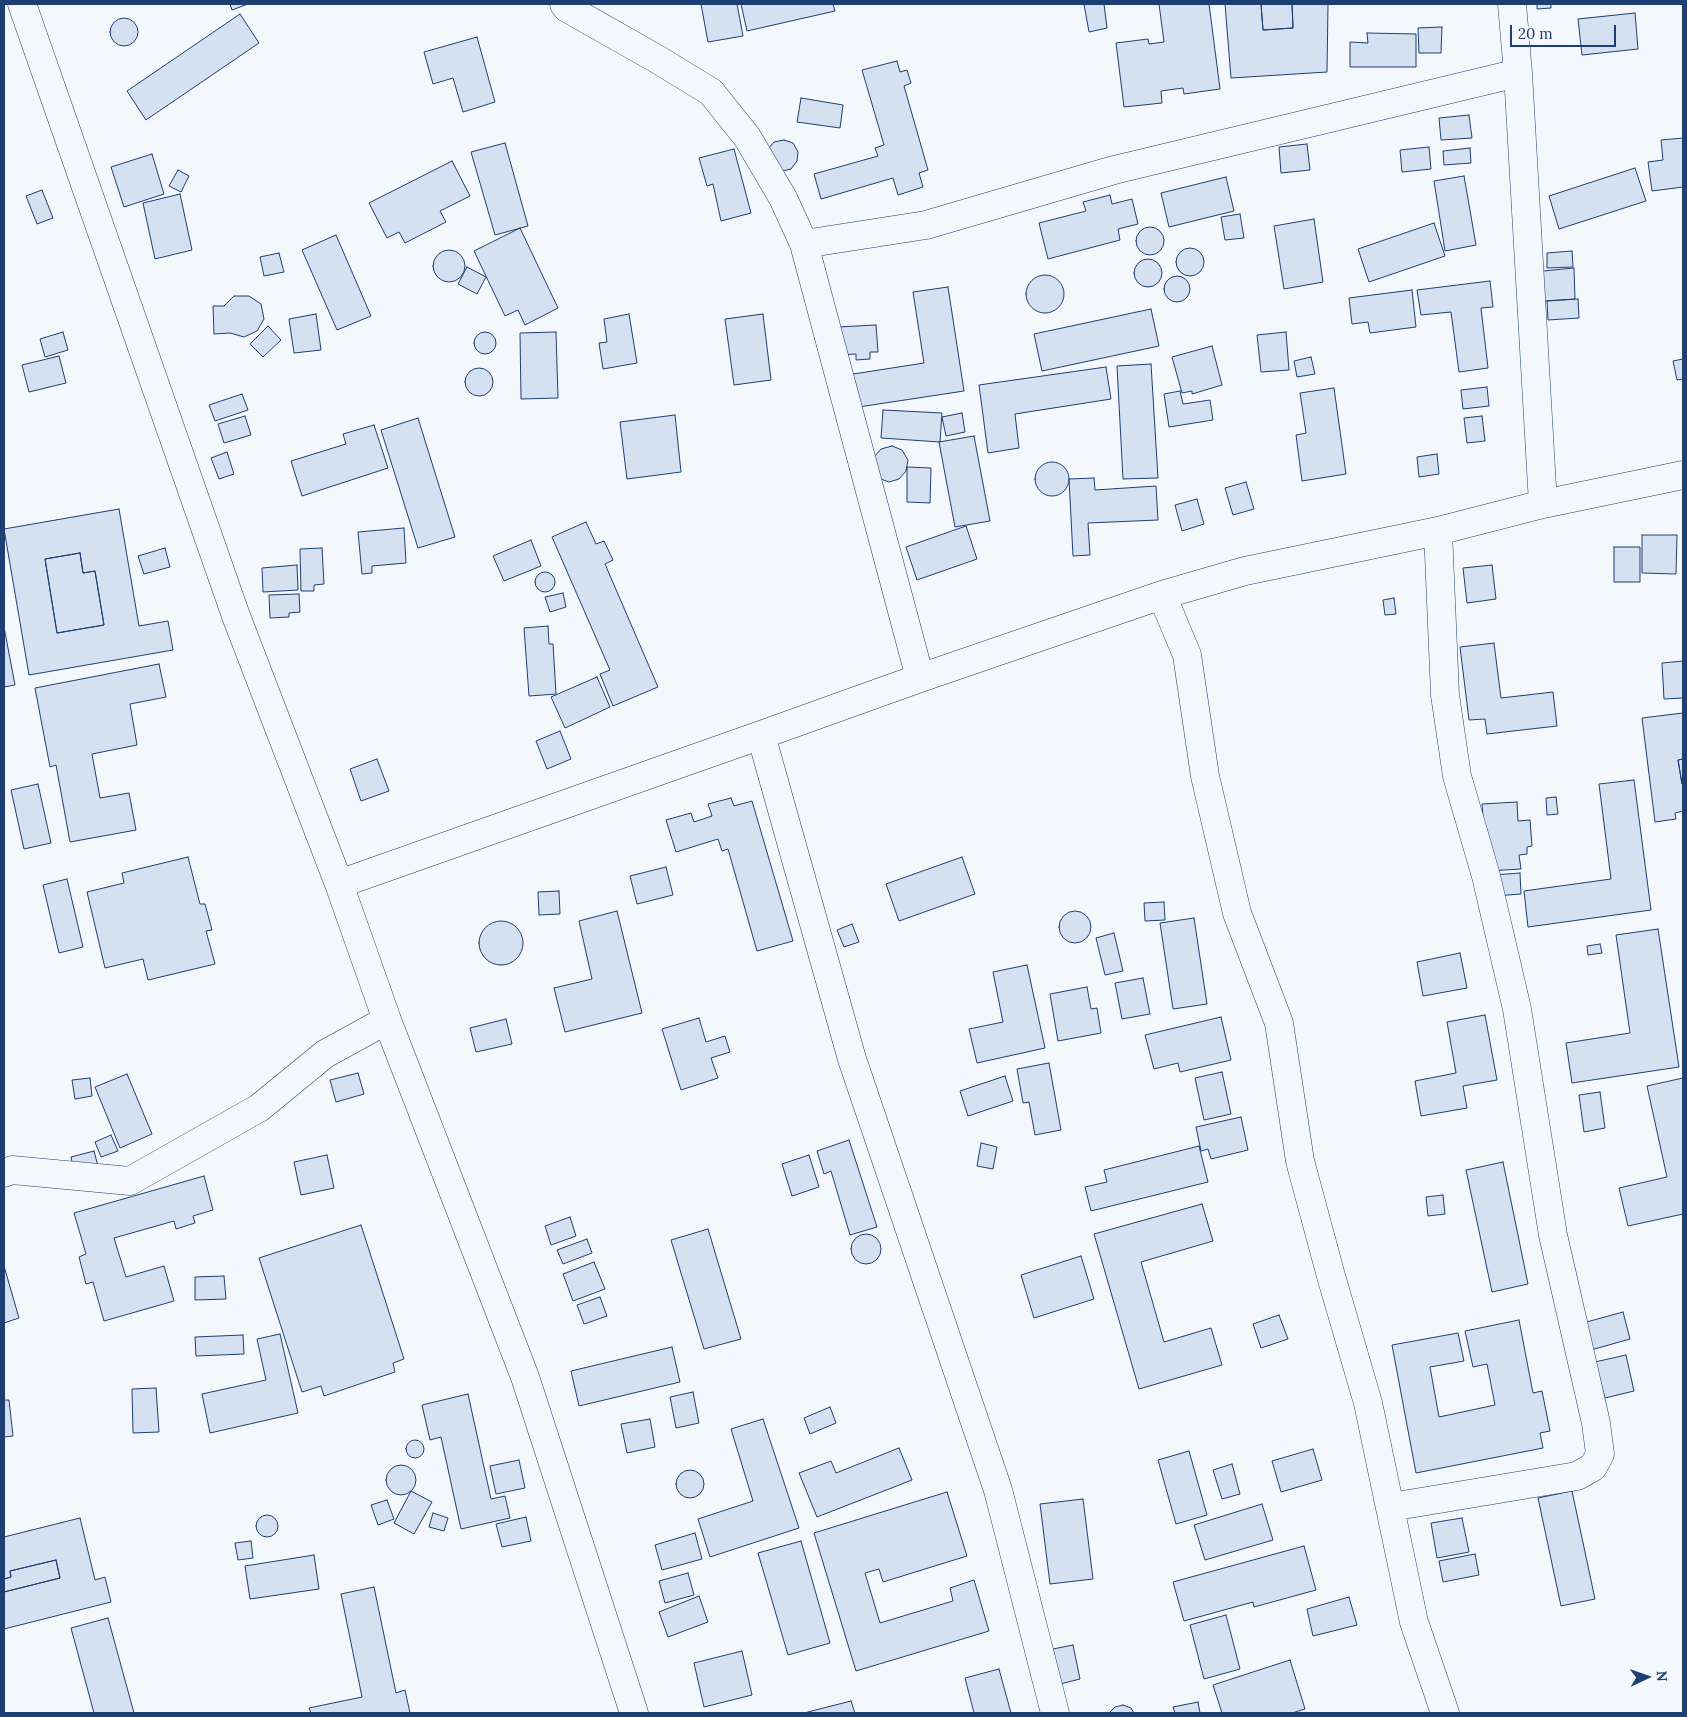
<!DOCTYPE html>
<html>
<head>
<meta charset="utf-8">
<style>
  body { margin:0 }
  #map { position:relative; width:1687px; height:1717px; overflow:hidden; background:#f4f7fb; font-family:Lora,serif }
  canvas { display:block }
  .frame { position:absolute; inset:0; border:5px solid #1d3f73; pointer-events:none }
  .north { position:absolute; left:1622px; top:1652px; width:50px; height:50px; -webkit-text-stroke:4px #f4f7fb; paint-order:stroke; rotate:87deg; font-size:14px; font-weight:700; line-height:20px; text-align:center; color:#1d3f73 }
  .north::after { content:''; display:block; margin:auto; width:18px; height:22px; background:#1d3f73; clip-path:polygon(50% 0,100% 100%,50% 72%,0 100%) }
  .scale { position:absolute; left:1510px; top:25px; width:106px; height:22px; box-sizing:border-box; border:2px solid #1d3f73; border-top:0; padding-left:6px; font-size:15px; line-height:18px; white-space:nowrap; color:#1d3f73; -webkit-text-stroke:4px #f4f7fb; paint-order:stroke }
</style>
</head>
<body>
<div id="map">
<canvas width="1687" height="1717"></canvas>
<div class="frame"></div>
<div class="north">N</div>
<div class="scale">20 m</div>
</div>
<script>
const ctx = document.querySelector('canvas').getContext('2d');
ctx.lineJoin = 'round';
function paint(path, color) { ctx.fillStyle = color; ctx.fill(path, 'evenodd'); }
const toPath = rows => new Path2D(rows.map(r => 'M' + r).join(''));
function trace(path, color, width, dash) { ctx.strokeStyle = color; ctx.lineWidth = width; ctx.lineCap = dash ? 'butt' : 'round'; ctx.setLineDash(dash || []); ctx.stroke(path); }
const building = toPath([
  [230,4,248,4,232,10,230,4],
  [701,4,737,4,743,36,708,42,701,4],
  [741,4,833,4,835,11,747,31,741,4],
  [1084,4,1104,4,1107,28,1089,32,1084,4],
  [1159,4,1209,4,1220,89,1184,94,1183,88,1161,91,1162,103,1124,107,1116,43,1148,39,1149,44,1164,42,1159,4],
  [1225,4,1261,4,1263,30,1293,28,1292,4,1328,4,1327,72,1231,78,1225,4],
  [1261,4,1292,4,1293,28,1263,30,1261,4],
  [1537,4,1551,4,1551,8,1537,9,1537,4],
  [1635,13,1638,49,1582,55,1578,19,1635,13],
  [240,14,259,43,146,120,127,91,240,14],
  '110 32a14 14 0 1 1 28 0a14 14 0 1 1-28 0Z',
  [1442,27,1441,53,1419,53,1418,28,1442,27],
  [1367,33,1416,34,1416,67,1350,67,1350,42,1368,43,1367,33],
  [477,37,495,102,463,112,453,78,433,84,424,52,477,37],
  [897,61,900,72,907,70,911,83,904,86,928,170,919,173,923,187,898,195,893,178,821,199,814,174,878,156,875,148,884,145,862,70,897,61],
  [801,98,843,105,840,128,797,122,801,98],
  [1469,115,1472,138,1441,140,1439,118,1469,115],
  [1683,138,1683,187,1652,191,1648,162,1663,160,1661,140,1683,138],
  [784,140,793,143,798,152,797,161,791,169,782,171,768,149,774,142,784,140],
  [505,143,528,226,495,235,471,152,505,143],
  [1307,144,1310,170,1281,173,1279,147,1307,144],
  [1429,147,1431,169,1402,172,1400,150,1429,147],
  [1470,148,1471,163,1444,165,1443,151,1470,148],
  [734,149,751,213,721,221,713,184,707,186,699,158,734,149],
  [152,154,164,194,124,207,111,167,152,154],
  [452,161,470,196,440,211,446,222,405,243,399,232,387,238,369,203,452,161],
  [1635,168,1646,201,1559,229,1549,196,1635,168],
  [178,170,189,176,181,192,169,186,178,170],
  [1464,176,1476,245,1445,251,1434,181,1464,176],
  [1226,177,1234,211,1169,227,1161,193,1226,177],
  [42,190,53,218,37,224,26,196,42,190],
  [180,194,192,250,155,259,143,203,180,194],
  [1110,195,1112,204,1132,199,1138,224,1118,229,1120,240,1048,259,1039,223,1086,211,1083,202,1110,195],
  [1240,214,1244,238,1225,240,1221,217,1240,214],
  [1314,219,1323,282,1284,289,1274,226,1314,219],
  [1434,223,1445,256,1369,282,1358,249,1434,223],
  '1136 241a14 14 0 1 1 28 0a14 14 0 1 1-28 0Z',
  [520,228,558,308,525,325,518,310,505,316,474,251,520,228],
  [336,235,371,316,337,330,302,250,336,235],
  '1176 262a14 14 0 1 1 28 0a14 14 0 1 1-28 0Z',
  '433 266a16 16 0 1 1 32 0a16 16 0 1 1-32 0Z',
  [1572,251,1573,267,1547,268,1547,253,1572,251],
  [279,253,284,272,264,276,260,257,279,253],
  '1134 273a14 14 0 1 1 28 0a14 14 0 1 1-28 0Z',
  [467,267,486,277,477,294,458,284,467,267],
  [1574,268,1575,299,1544,301,1543,271,1574,268],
  '1026 294a19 19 0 1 1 38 0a19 19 0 1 1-38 0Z',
  '1164 289a13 13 0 1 1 26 0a13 13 0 1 1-26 0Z',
  [1490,281,1493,307,1481,308,1488,368,1459,372,1451,312,1421,315,1417,290,1490,281],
  [948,287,964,391,852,408,847,375,924,363,913,292,948,287],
  [1412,290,1416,327,1370,333,1368,322,1352,324,1349,298,1412,290],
  [234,296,249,296,261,304,264,319,257,331,244,337,230,333,214,334,213,306,224,306,234,296],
  [1578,299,1579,318,1548,320,1547,301,1578,299],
  [1151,309,1159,346,1042,371,1034,334,1151,309],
  [316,314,321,350,294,353,289,319,316,314],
  [629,314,637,363,603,369,599,343,607,342,604,319,629,314],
  [763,314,771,380,734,385,725,319,763,314],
  [876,325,878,352,870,352,870,359,856,360,856,354,840,355,837,327,876,325],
  [268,326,281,340,263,357,250,344,268,326],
  '474 343a11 11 0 1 1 22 0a11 11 0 1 1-22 0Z',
  [63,332,68,350,45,357,40,339,63,332],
  [556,332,558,398,521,399,520,333,556,332],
  [1286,332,1289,370,1261,372,1257,335,1286,332],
  [1212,346,1222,385,1192,394,1192,391,1182,393,1172,357,1212,346],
  [59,356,66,383,29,392,22,365,59,356],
  [1311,357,1315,374,1297,377,1294,361,1311,357],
  [1683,359,1683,379,1677,380,1673,361,1683,359],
  [1151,364,1158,478,1123,479,1117,366,1151,364],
  [1106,367,1111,399,1015,414,1019,448,988,453,979,385,1106,367],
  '465 382a14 14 0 1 1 28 0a14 14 0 1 1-28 0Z',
  [1487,387,1489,406,1463,409,1461,390,1487,387],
  [1334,388,1346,474,1302,481,1296,435,1306,433,1300,393,1334,388],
  [1180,391,1183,404,1210,400,1213,420,1169,427,1164,394,1180,391],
  [242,394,248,410,215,421,209,405,242,394],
  [883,410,942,413,940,442,881,438,883,410],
  [962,413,965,432,946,436,942,417,962,413],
  [675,415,681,472,627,479,620,422,675,415],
  [245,416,251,435,224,443,218,424,245,416],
  [1482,416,1485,441,1467,443,1464,418,1482,416],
  [418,418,455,537,418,548,381,430,418,418],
  [374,425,388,468,302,496,291,461,346,444,343,434,374,425],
  [974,436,990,521,955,527,939,442,974,436],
  [892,446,902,450,908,460,906,471,899,479,889,482,878,478,874,457,881,449,892,446],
  [227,452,234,474,219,479,211,458,227,452],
  [1437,454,1439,474,1419,477,1417,457,1437,454],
  '1035 479a17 17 0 1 1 34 0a17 17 0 1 1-34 0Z',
  [907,467,931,468,930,503,907,502,907,467],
  [1094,478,1095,490,1156,486,1158,520,1088,523,1090,555,1073,556,1069,479,1094,478],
  [1246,482,1254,509,1233,515,1225,488,1246,482],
  [1197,499,1204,524,1182,531,1175,505,1197,499],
  [119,509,139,626,168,621,173,650,29,675,4,529,119,509],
  [80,553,83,573,95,571,104,625,57,633,45,559,80,553],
  [586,522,596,544,604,541,613,560,605,564,658,687,613,706,600,674,610,670,552,537,586,522],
  [966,526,977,559,917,580,906,547,966,526],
  [404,528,406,563,372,566,372,573,362,574,358,532,404,528],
  [1642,535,1677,535,1676,574,1642,573,1642,535],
  [531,540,541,566,504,581,493,556,531,540],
  [1614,547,1640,547,1640,582,1614,582,1614,547],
  [165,548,170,567,144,574,138,556,165,548],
  [322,548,324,584,314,585,314,591,301,591,300,549,322,548],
  [80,553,83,573,95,571,104,625,57,633,45,559,80,553],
  [297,565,298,590,263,592,262,568,297,565],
  [1492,565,1496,599,1467,603,1463,568,1492,565],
  '535 582a10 10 0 1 1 20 0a10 10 0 1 1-20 0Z',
  [563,593,566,607,550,612,545,597,563,593],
  [299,594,300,612,289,613,289,617,270,618,269,595,299,594],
  [1394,598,1396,614,1385,615,1383,600,1394,598],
  [548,626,549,644,553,644,556,694,529,696,524,628,548,626],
  [4,627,15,685,4,687,4,627],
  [1494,643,1501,698,1553,692,1557,726,1487,734,1485,719,1469,720,1460,647,1494,643],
  [1683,661,1683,698,1664,699,1662,663,1683,661],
  [159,664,166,697,130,704,137,745,92,754,100,798,129,793,136,830,70,842,56,765,50,767,35,688,159,664],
  [597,677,610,707,565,728,551,697,597,677],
  [1683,713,1683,759,1678,760,1682,784,1683,784,1683,811,1675,813,1676,819,1655,822,1642,718,1683,713],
  [560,731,571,759,547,769,536,741,560,731],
  [377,759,389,791,361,801,350,769,377,759],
  [1683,759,1683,784,1682,784,1678,760,1683,759],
  [1634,780,1651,910,1528,927,1524,891,1611,879,1599,784,1634,780],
  [38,784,51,843,24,849,11,790,38,784],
  [1556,797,1558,814,1547,815,1546,798,1556,797],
  [731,798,734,806,752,801,793,941,757,951,728,849,722,851,718,839,676,852,666,820,691,813,694,822,712,816,708,804,731,798],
  [1517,802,1518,821,1530,820,1532,846,1527,847,1527,854,1519,855,1521,869,1487,871,1482,804,1517,802],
  [188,857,200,904,205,904,212,930,206,931,215,964,148,980,143,959,105,968,87,892,124,883,122,873,188,857],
  [962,857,975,894,899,921,886,884,962,857],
  [666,867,673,895,637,904,630,876,666,867],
  [1520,873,1521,894,1495,896,1494,875,1520,873],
  [67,879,83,947,59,953,43,885,67,879],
  [559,891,560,914,539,915,538,892,559,891],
  [1164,902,1165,920,1145,921,1144,903,1164,902],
  '1059 927a16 16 0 1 1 32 0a16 16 0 1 1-32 0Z',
  [617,911,642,1013,565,1032,554,988,592,979,579,921,617,911],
  [1194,918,1207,1004,1173,1009,1160,923,1194,918],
  '479 943a22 22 0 1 1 44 0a22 22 0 1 1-44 0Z',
  [852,924,859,942,844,947,837,930,852,924],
  [1658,929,1679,1067,1572,1083,1566,1043,1630,1033,1616,935,1658,929],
  [1114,933,1123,971,1105,975,1096,938,1114,933],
  [1600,944,1602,953,1588,955,1587,946,1600,944],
  [1460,953,1467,988,1423,996,1417,962,1460,953],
  [1027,965,1045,1048,977,1063,969,1029,1003,1022,993,972,1027,965],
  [1143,978,1150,1014,1122,1019,1115,983,1143,978],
  [1087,987,1091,1009,1097,1008,1101,1033,1058,1041,1050,994,1087,987],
  [1485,1015,1497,1080,1463,1086,1467,1108,1421,1116,1415,1081,1456,1073,1447,1022,1485,1015],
  [1221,1017,1231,1060,1180,1072,1178,1063,1154,1069,1145,1035,1221,1017],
  [699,1018,706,1042,725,1036,730,1052,711,1058,718,1078,681,1090,662,1029,699,1018],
  [506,1019,512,1044,476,1052,470,1028,506,1019],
  [1049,1063,1061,1130,1035,1135,1029,1102,1023,1103,1017,1069,1049,1063],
  [1222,1072,1231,1114,1204,1120,1195,1078,1222,1072],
  [358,1073,364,1094,336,1102,330,1080,358,1073],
  [127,1074,152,1134,120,1148,95,1087,127,1074],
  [1005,1076,1013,1101,968,1116,960,1091,1005,1076],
  [90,1078,92,1096,75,1099,72,1080,90,1078],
  [1683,1078,1683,1214,1628,1226,1619,1188,1667,1177,1647,1086,1683,1078],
  [1600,1092,1605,1128,1584,1132,1579,1095,1600,1092],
  [1241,1117,1248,1150,1211,1159,1208,1149,1201,1151,1196,1127,1241,1117],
  [111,1135,118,1151,101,1157,95,1142,111,1135],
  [849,1140,877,1227,850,1235,831,1171,824,1174,817,1151,849,1140],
  [981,1143,997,1147,993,1169,977,1166,981,1143],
  [1199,1146,1208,1182,1091,1211,1085,1187,1107,1182,1104,1170,1199,1146],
  [94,1151,98,1166,74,1171,71,1157,94,1151],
  [327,1155,334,1188,301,1195,294,1162,327,1155],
  [809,1155,819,1187,792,1196,782,1164,809,1155],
  [1503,1162,1528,1284,1492,1292,1466,1170,1503,1162],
  [204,1176,213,1210,193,1216,195,1223,176,1229,174,1221,114,1238,126,1277,164,1266,174,1301,104,1321,93,1282,86,1284,79,1257,86,1254,74,1213,204,1176],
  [1443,1195,1445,1214,1428,1216,1426,1197,1443,1195],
  [1202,1204,1213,1241,1141,1262,1164,1342,1211,1328,1222,1365,1139,1389,1094,1234,1202,1204],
  [570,1217,576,1236,551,1245,545,1226,570,1217],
  [361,1225,404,1359,393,1363,395,1372,324,1396,321,1386,302,1392,259,1258,361,1225],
  [708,1229,741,1339,704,1349,671,1240,708,1229],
  '851 1249a15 15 0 1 1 30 0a15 15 0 1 1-30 0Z',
  [587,1239,592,1253,563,1264,557,1250,587,1239],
  [1081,1256,1094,1299,1034,1318,1021,1275,1081,1256],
  [594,1262,605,1289,573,1301,563,1274,594,1262],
  [4,1266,19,1318,4,1323,4,1266],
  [224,1276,226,1299,195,1300,195,1277,224,1276],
  [600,1297,607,1316,584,1324,577,1305,600,1297],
  [1623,1312,1630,1339,1591,1350,1583,1323,1623,1312],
  [1279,1315,1288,1339,1261,1348,1253,1324,1279,1315],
  [1519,1320,1533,1393,1542,1391,1550,1431,1540,1433,1543,1448,1416,1473,1392,1345,1458,1333,1464,1361,1430,1367,1439,1417,1495,1405,1487,1364,1473,1367,1465,1331,1519,1320],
  [280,1334,298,1413,210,1433,202,1394,266,1380,257,1339,280,1334],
  [243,1335,244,1354,196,1356,195,1337,243,1335],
  [672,1347,680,1382,579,1406,571,1371,672,1347],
  [1626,1355,1634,1391,1605,1398,1595,1362,1626,1355],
  [156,1388,159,1432,133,1433,132,1389,156,1388],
  [693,1392,699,1423,676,1428,670,1397,693,1392],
  [468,1394,491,1499,505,1496,510,1518,461,1529,441,1437,430,1440,422,1405,468,1394],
  [4,1400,9,1400,13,1436,4,1437,4,1400],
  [830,1407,836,1423,810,1434,804,1418,830,1407],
  [650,1419,655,1447,627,1453,621,1424,650,1419],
  [763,1419,799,1528,710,1557,698,1519,753,1501,731,1429,763,1419],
  '406 1449a9 9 0 1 1 18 0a9 9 0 1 1-18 0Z',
  [899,1448,912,1480,817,1517,799,1473,831,1461,836,1473,899,1448],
  [1313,1449,1322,1480,1281,1492,1272,1461,1313,1449],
  [1189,1451,1207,1515,1176,1524,1158,1460,1189,1451],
  [519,1460,525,1488,496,1494,490,1466,519,1460],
  [1232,1464,1240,1494,1222,1499,1213,1470,1232,1464],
  '386 1480a15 15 0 1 1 30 0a15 15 0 1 1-30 0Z',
  '676 1484a14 14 0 1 1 28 0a14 14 0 1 1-28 0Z',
  [411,1491,432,1502,414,1534,394,1523,411,1491],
  [1572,1491,1595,1599,1561,1606,1538,1498,1572,1491],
  [947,1492,967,1556,883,1582,879,1569,865,1573,880,1623,953,1601,950,1588,974,1580,989,1631,856,1671,814,1533,947,1492],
  [1083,1499,1093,1579,1050,1584,1040,1504,1083,1499],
  [387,1500,394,1519,378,1525,371,1505,387,1500],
  [1262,1504,1273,1540,1205,1560,1194,1525,1262,1504],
  [433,1513,448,1518,444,1531,429,1527,433,1513],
  '256 1526a11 11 0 1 1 22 0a11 11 0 1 1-22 0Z',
  [526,1517,531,1541,502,1547,496,1524,526,1517],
  [80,1518,95,1580,105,1577,111,1602,4,1629,4,1592,60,1578,56,1560,10,1571,11,1577,4,1579,4,1537,80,1518],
  [1462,1518,1469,1552,1437,1558,1431,1523,1462,1518],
  [695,1533,702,1559,662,1570,655,1545,695,1533],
  [251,1541,253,1558,238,1560,235,1543,251,1541],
  [801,1541,830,1643,788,1655,758,1553,801,1541],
  [1304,1546,1316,1590,1254,1607,1253,1602,1184,1621,1173,1582,1304,1546],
  [1475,1554,1479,1575,1443,1582,1439,1561,1475,1554],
  [314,1555,319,1589,250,1599,245,1566,314,1555],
  [56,1560,60,1578,4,1592,4,1579,11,1577,10,1571,56,1560],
  [688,1573,694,1595,665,1603,659,1581,688,1573],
  [374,1587,396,1693,405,1690,410,1713,311,1713,309,1708,362,1697,341,1594,374,1587],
  [699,1596,708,1622,668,1637,659,1612,699,1596],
  [1349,1597,1357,1625,1313,1636,1307,1609,1349,1597],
  [1226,1615,1240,1669,1204,1679,1190,1625,1226,1615],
  [108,1618,134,1713,94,1713,71,1628,108,1618],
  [1073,1645,1080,1679,1060,1684,1053,1649,1073,1645],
  [742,1651,752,1695,704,1707,694,1663,742,1651],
  [1290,1660,1305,1709,1292,1713,1222,1713,1213,1685,1290,1660],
  [999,1669,1011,1713,974,1713,965,1678,999,1669],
  [851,1701,855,1713,804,1713,851,1701],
  [1198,1702,1200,1713,1175,1713,1173,1707,1198,1702],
  [1123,1705,1131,1708,1134,1713,1109,1713,1115,1707,1123,1705]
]);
paint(building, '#d5e0f0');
trace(building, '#1d3f73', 1);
const street = toPath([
  [22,4,236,616,339,884,387,1020,525,1377,634,1713],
  [564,4,567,8,657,59,711,92,747,137,783,198,804,244,920,678],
  [1512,4,1518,73,1543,504],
  [804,244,926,225,1114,170,1518,73],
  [1162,595,1187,655,1205,776,1237,913,1279,1023,1300,1161,1331,1276,1368,1403,1414,1622,1445,1713],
  [761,735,852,1059,998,1490,1055,1713],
  [339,884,761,735,920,678,1162,595,1245,571,1438,531,1543,504,1683,475],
  [4,1173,12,1170,130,1181,259,1108,325,1054,387,1020],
  [1391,1507,1577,1476,1593,1467,1600,1454,1596,1423,1553,1235,1517,1009,1486,876,1457,776,1445,695,1438,531]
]);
trace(street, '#1d3f73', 29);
trace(street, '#f4f7fb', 28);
</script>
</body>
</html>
